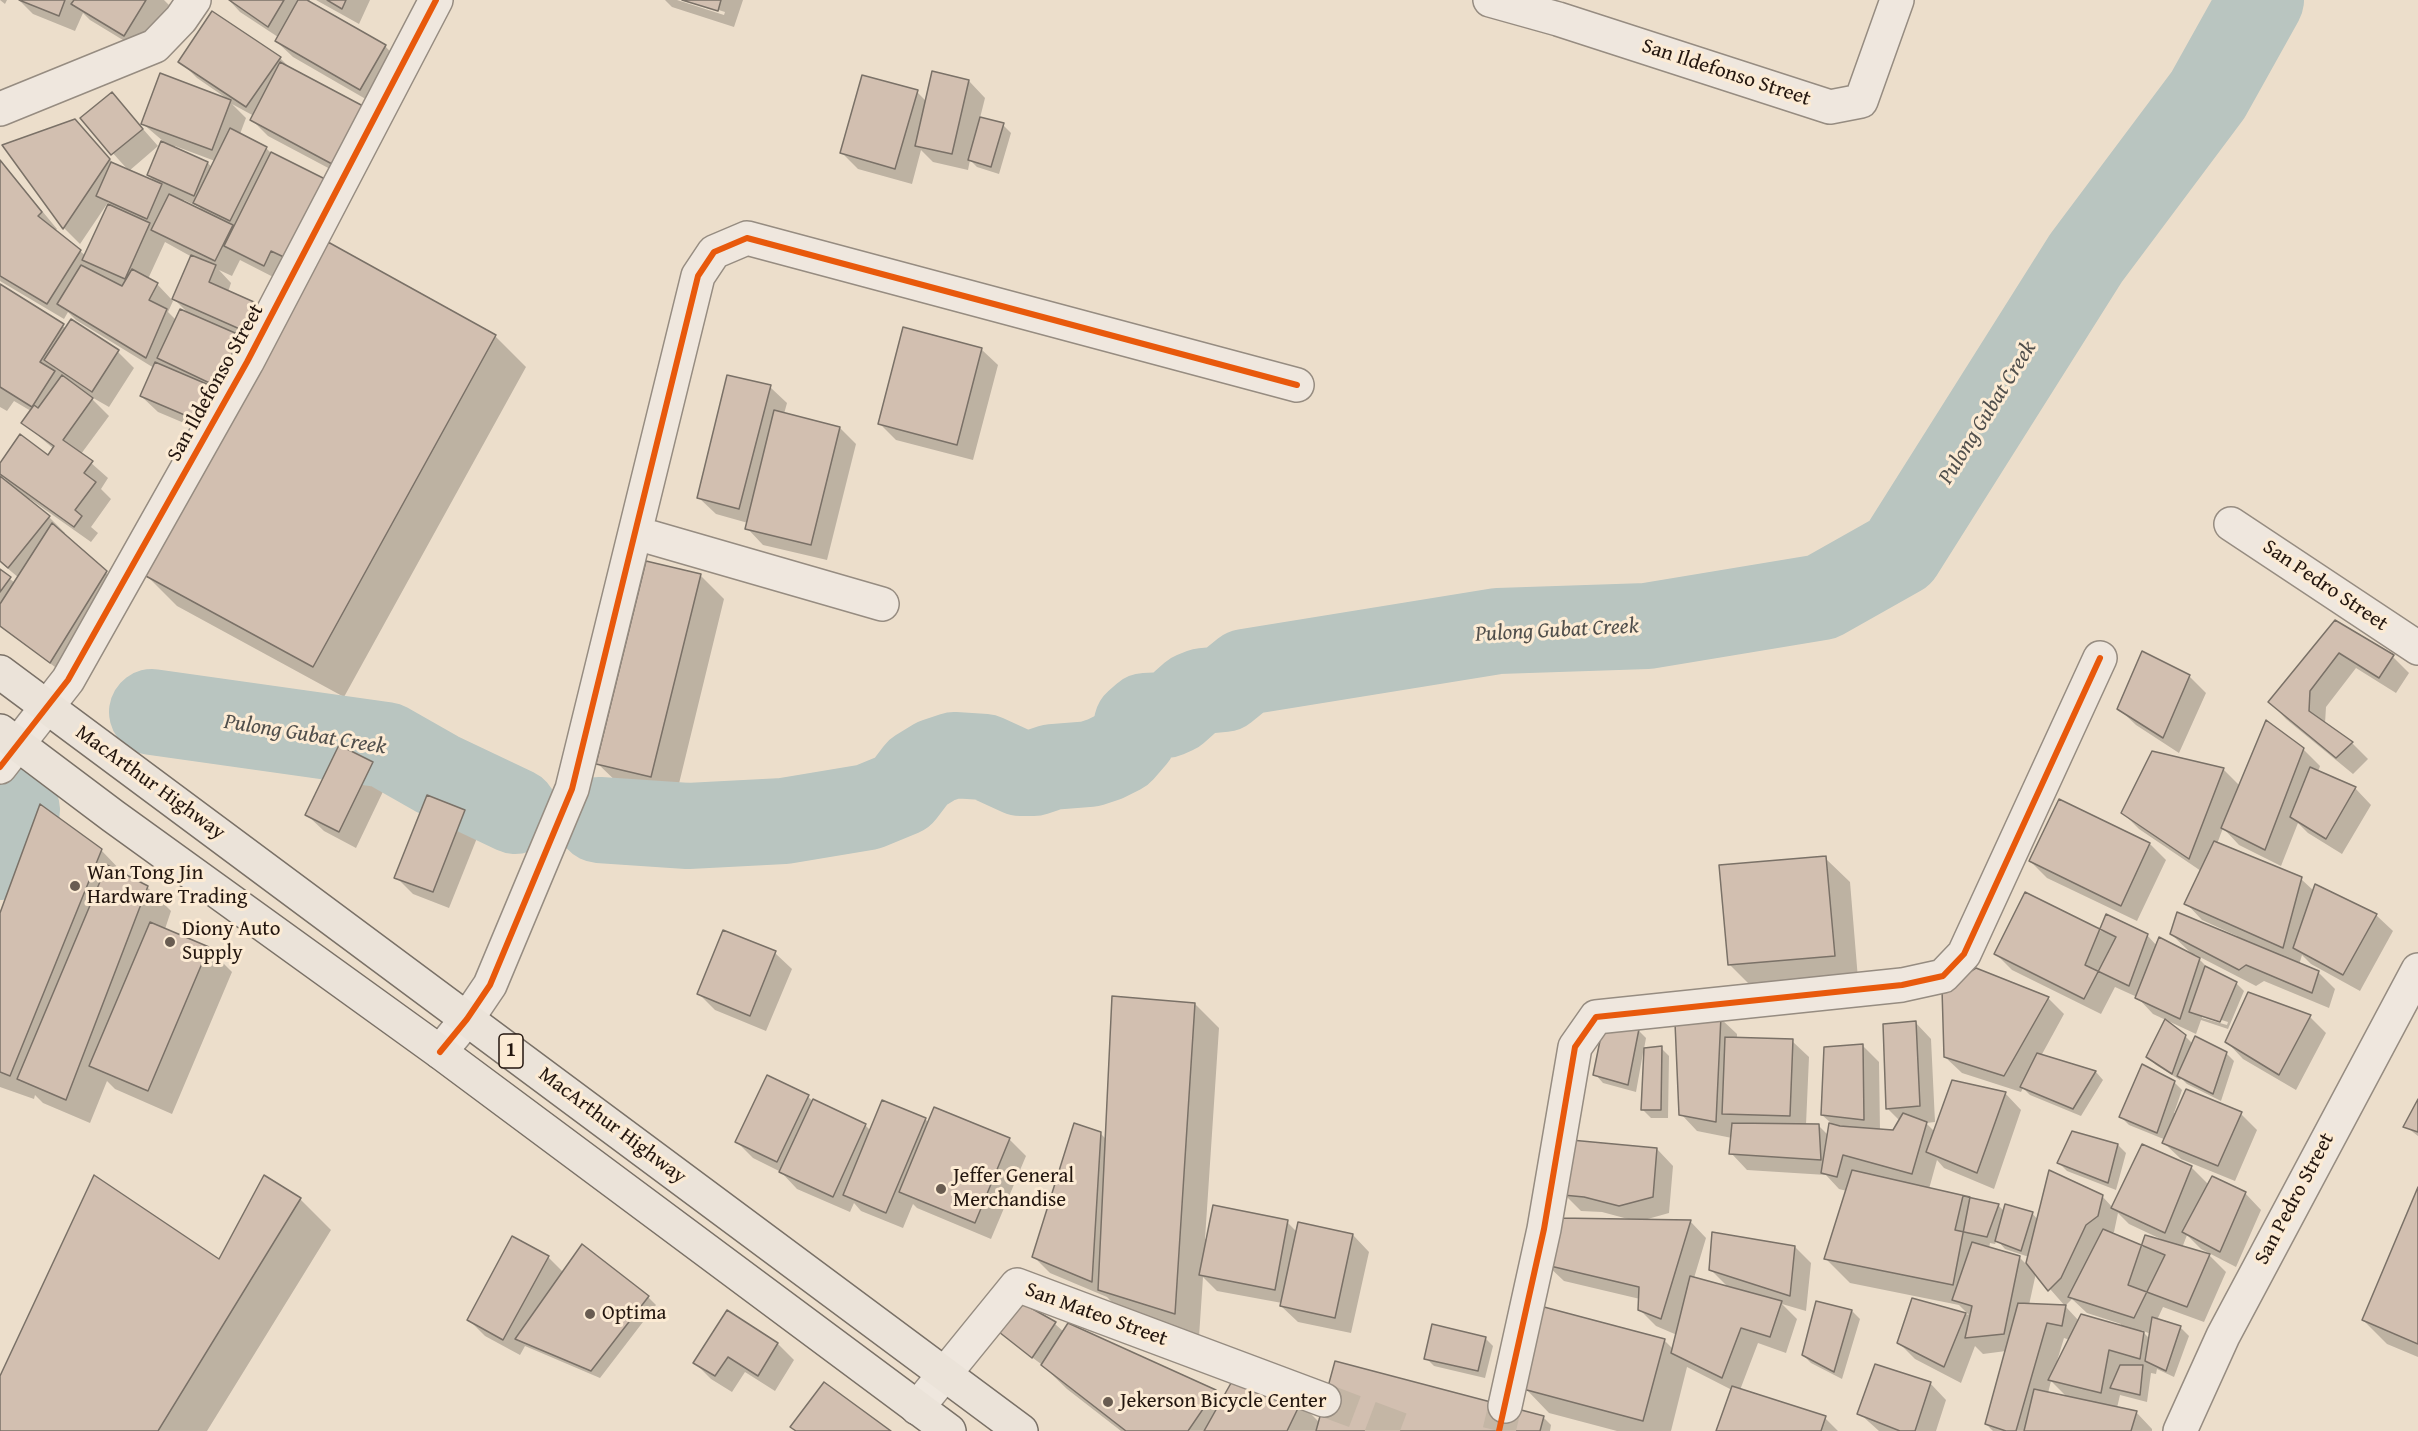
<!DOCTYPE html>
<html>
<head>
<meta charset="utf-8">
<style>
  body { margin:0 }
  canvas { display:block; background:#ecdecb }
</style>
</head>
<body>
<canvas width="2418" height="1431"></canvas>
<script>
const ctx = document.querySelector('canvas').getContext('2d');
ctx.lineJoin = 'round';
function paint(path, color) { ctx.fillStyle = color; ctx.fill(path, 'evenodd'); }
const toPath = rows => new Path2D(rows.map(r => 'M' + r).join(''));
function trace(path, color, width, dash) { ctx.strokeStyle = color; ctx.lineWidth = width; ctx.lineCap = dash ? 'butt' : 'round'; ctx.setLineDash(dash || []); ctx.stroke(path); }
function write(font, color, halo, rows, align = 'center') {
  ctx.font = font + ' "Gentium Book Plus",serif'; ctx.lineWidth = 6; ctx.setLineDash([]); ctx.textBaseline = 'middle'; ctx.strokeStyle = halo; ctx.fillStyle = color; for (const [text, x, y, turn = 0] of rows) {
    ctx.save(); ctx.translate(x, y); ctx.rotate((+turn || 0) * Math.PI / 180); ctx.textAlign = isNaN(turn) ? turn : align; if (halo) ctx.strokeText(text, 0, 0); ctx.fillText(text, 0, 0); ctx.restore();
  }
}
paint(toPath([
  [0,0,7,0,5,4],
  [19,0,164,0,169,5,141,51,90,20,83,13,75,31,33,14],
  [229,0,310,0,308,3,385,46,401,63,376,105,293,57,276,41,278,37,240,12],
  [316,0,370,0,359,24],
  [665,0,677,0,724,15,725,12,687,0,743,0,734,27,672,7],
  [280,58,293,71,349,179,268,136,252,120,254,116,232,104,246,118,240,134,266,148,272,154,326,181,281,281,240,260,232,276,219,270,231,283,228,292,253,303,270,319,210,434,158,412,141,396,154,368,76,320,68,312,64,319,0,281,0,160,57,229,55,231,86,256,110,202,109,201,80,244,64,228,4,145,74,120,116,166,157,184,148,175,163,141,143,124,229,100,197,78,180,61],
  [175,146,215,161,212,168,208,163,174,148],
  [184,200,199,207,205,213,183,203],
  [165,242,192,257,174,299,189,314,176,320,168,312,173,301,157,284,148,279],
  [969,81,985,98,980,118,1003,125,1011,133,999,174,977,167,970,160,968,170,933,162,921,150,912,184,858,169,842,153,917,92,926,101],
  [112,94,158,146,129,171,82,119],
  [0,285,67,329,118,352,134,368,109,407,88,395,109,416,81,454,108,478,101,489,111,499,91,527,98,533,91,542,30,499,29,501,49,517,65,533,63,536,114,580,59,670,0,626,0,571,15,583,19,578,0,562,0,478,8,484,9,483,0,473,0,466,48,457,54,449,23,423,31,411,14,401,7,411,0,407],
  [495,336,526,367,344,697,177,606,146,575],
  [981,349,998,365,973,460,896,440,879,423],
  [770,387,787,403,784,414,840,428,856,444,827,560,763,545,747,528,748,523,716,514,699,498],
  [700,575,724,599,675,800,622,787,597,763],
  [2335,622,2393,657,2409,673,2396,693,2356,668,2326,707,2325,724,2352,743,2368,759,2353,774,2286,719,2270,702],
  [2189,676,2206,693,2179,753,2136,725,2119,709],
  [2267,723,2304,750,2320,766,2318,772,2355,788,2371,805,2342,854,2308,833,2298,823,2281,866,2239,845,2223,828,2217,844,2301,879,2314,891,2376,915,2393,931,2360,991,2311,964,2302,955,2299,965,2318,972,2335,989,2329,1008,2264,981,2256,986,2194,954,2210,970,2236,983,2244,991,2228,1029,2201,1020,2196,1034,2153,1014,2137,997,2115,987,2101,1014,2012,970,1995,953,2100,931,2147,935,2157,946,2193,955,2171,934,2236,938,2237,936,2202,920,2186,903,2201,871,2139,829,2123,813,2223,769,2240,786],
  [2202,1014,2228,1022,2227,1025,2202,1018],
  [340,747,373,763,389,779,356,848,324,831,307,815],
  [2059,801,2150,844,2166,860,2137,921,2047,878,2030,861],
  [464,811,481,828,449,908,413,894,396,877],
  [101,850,125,875,147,887,171,911,165,929,208,948,232,972,172,1114,115,1089,107,1081,90,1123,43,1103,35,1095,34,1099,0,1087,0,917],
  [1825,858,1850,882,1858,979,1753,988,1729,964],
  [775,953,792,969,766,1031,715,1010,699,994],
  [2048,998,2064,1014,2041,1056,2096,1072,2103,1080,2081,1116,2030,1095,2023,1088,2021,1092,1962,1073,1945,1057],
  [1195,1004,1219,1028,1205,1239,1287,1222,1297,1232,1353,1235,1369,1252,1351,1333,1298,1322,1281,1306,1282,1303,1217,1291,1203,1277,1199,1337,1123,1314,1107,1297,1050,1273,1034,1257,1100,1133,1106,1139],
  [2310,1017,2326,1033,2296,1090,2243,1059,2227,1042],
  [1720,1018,1737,1034,1737,1039,1792,1041,1809,1057,1806,1125,1818,1125,1829,1136,1831,1123,1822,1115,1863,1046,1879,1062,1880,1131,1894,1132,1900,1121,1888,1109,1915,1022,1931,1039,1935,1122,1926,1123,1935,1132,2005,1093,2021,1110,1994,1189,1944,1168,1937,1160,1929,1189,1998,1205,2005,1212,2032,1213,2038,1220,2102,1196,2113,1208,2191,1167,2209,1185,2245,1193,2261,1210,2236,1267,2201,1249,2187,1235,2182,1248,2210,1256,2226,1272,2204,1322,2163,1307,2157,1320,2181,1328,2189,1336,2174,1377,2157,1369,2156,1374,2151,1373,2147,1402,2120,1395,2117,1408,2136,1412,2152,1429,2152,1431,1993,1431,1986,1424,2006,1351,1983,1354,1975,1346,1961,1383,1915,1359,1899,1343,1913,1299,1969,1315,1959,1305,1850,1283,1826,1259,1847,1191,1839,1189,1826,1175,1747,1170,1731,1153,1732,1138,1697,1131,1681,1114],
  [2118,1213,2129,1224,2163,1240,2163,1242,2142,1247,2111,1234,2114,1232],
  [1997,1240,2005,1249,2029,1257,2027,1265,2019,1257,1989,1248,1990,1243,1995,1244],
  [2036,1273,2065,1306,2072,1299,2087,1313,2121,1324,2120,1327,2079,1321,2066,1307,2029,1305],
  [2141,1330,2151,1334,2150,1339],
  [2064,1338,2070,1340,2059,1362,2057,1361],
  [2051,1381,2067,1397,2048,1393],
  [1638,1030,1646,1038,1644,1049,1661,1048,1669,1056,1668,1118,1651,1118,1643,1110,1645,1053,1643,1053,1636,1092,1603,1083,1595,1074],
  [2185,1036,2193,1044,2226,1053,2234,1061,2221,1101,2187,1084,2181,1078,2180,1080,2156,1065,2148,1057],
  [767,1077,808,1097,813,1101,865,1125,871,1131,925,1119,929,1123,1009,1139,1026,1156,991,1239,917,1208,913,1204,903,1228,861,1211,854,1203,850,1212,797,1189,781,1172,753,1158,737,1142],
  [2174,1082,2182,1090,2174,1113,2241,1114,2257,1130,2235,1181,2181,1159,2164,1143,2166,1140,2129,1125,2121,1117],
  [2418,1102,2418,1136,2405,1126],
  [2118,1145,2126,1153,2116,1190,2067,1171,2059,1163],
  [1657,1149,1673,1166,1669,1213,1644,1220,1690,1221,1706,1238,1694,1278,1729,1288,1710,1269,1795,1247,1811,1263,1806,1311,1782,1304,1797,1319,1786,1353,1758,1343,1740,1390,1825,1418,1838,1431,1717,1431,1732,1390,1687,1367,1671,1431,1617,1431,1549,1413,1525,1388,1664,1340,1674,1350,1677,1335,1656,1326,1640,1310,1640,1299,1564,1281,1547,1265,1628,1219,1602,1212,1581,1211,1565,1195],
  [2418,1191,2418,1357,2387,1344,2363,1320],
  [300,1199,331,1230,207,1431,0,1431,0,1379,220,1261],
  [548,1257,564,1273,648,1297,656,1305,600,1378,525,1346,520,1355,485,1336,469,1320],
  [1021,1304,1055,1324,1064,1332,1215,1391,1224,1399,1300,1403,1320,1423,1543,1417,1551,1425,1550,1431,1121,1431,1067,1389,1041,1364,1009,1340],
  [1852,1311,1860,1319,1842,1379,1811,1363,1803,1355],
  [728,1312,778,1344,794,1360,775,1391,745,1372,732,1392,711,1379,695,1363],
  [1485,1338,1493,1346,1485,1378,1434,1366,1426,1358],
  [1930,1383,1946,1400,1936,1431,1879,1431,1859,1413]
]), '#0003');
trace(toPath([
  [152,712,386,745,437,774,515,811],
  [599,820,688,826,784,821,868,807,902,793,918,772,936,761,954,755,985,757,1020,773,1034,773,1052,767,1090,764,1105,759,1121,751,1134,736,1137,723,1145,716,1166,715,1175,711,1193,695,1203,691,1224,689,1245,672,1498,631,1647,626,1822,597,1900,553,2086,258,2208,95,2261,0],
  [0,857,17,810]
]), '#b9c5c0', 86);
const building = toPath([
  [19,0,65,0,59,16,19,0],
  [74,0,146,0,124,36,71,4,74,0],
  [229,0,284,0,268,27,229,0],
  [298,0,307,0,386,45,360,90,275,41,298,0],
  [327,0,346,0,342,9,327,0],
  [682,0,721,0,718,11,682,0],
  [212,11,281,57,246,107,178,62,212,11],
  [280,62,363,106,332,164,250,120,280,62],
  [932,71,969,80,952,154,915,146,932,71],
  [160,73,231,100,212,150,141,124,160,73],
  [862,75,918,90,895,169,840,153,862,75],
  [112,92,143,129,111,155,80,118,112,92],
  [980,117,1004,123,991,167,968,160,980,117],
  [75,119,110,159,63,229,2,145,75,119],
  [230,128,267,147,230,221,193,203,230,128],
  [161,141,208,162,194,196,147,175,161,141],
  [271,152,327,180,288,259,271,251,264,266,224,246,271,152],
  [0,160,42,212,38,216,81,250,47,304,0,276,0,160],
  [111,162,162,184,147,219,96,196,111,162],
  [169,194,233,225,215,261,151,230,169,194],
  [108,204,150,223,125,279,82,260,108,204],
  [328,242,496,335,313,667,144,575,328,242],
  [191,255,216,265,209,282,254,302,242,330,172,299,191,255],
  [81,265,122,286,132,269,158,283,149,300,167,309,146,358,57,304,81,265],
  [0,284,64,324,40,362,55,371,32,407,0,387,0,284],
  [180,309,242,336,218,387,157,358,180,309],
  [71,319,119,350,92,392,44,360,71,319],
  [903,327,982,348,957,445,878,424,903,327],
  [155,362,209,385,194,419,140,396,155,362],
  [62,375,93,398,63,440,93,461,84,473,96,482,75,510,82,516,74,527,0,474,0,463,20,434,48,455,54,446,21,423,34,405,38,408,62,375],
  [727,375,771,385,739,509,697,498,727,375],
  [774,410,840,427,811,545,745,529,774,410],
  [0,476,50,516,8,568,0,561,0,476],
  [52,523,107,571,50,663,0,626,0,604,52,523],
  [646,561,701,574,651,777,596,764,646,561],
  [0,569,11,577,0,592,0,569],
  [2335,620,2394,655,2379,678,2339,653,2310,691,2309,711,2353,742,2336,758,2268,702,2335,620],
  [2142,651,2190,675,2163,738,2117,709,2142,651],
  [2266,720,2304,748,2265,850,2221,828,2266,720],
  [339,745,373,762,339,832,305,815,339,745],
  [2152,751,2224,768,2189,859,2121,813,2152,751],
  [2310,767,2356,787,2326,839,2290,817,2310,767],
  [427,795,465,810,433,892,394,878,427,795],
  [2059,799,2150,843,2121,906,2029,861,2059,799],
  [40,804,102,849,10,1076,0,1072,0,913,40,804],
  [2214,841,2302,877,2283,948,2184,904,2214,841],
  [1826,856,1835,956,1728,965,1719,865,1826,856],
  [107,865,148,886,66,1100,17,1079,107,865],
  [2315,884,2377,914,2343,975,2293,948,2315,884],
  [2025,892,2116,937,2084,999,1994,954,2025,892],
  [2177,912,2319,971,2312,993,2246,965,2239,970,2170,934,2177,912],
  [2106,914,2148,934,2129,986,2085,965,2106,914],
  [150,922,209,947,148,1091,89,1066,150,922],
  [723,930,776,951,750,1016,697,994,723,930],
  [2159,937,2200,958,2180,1019,2135,998,2159,937],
  [2205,966,2237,982,2220,1022,2189,1012,2205,966],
  [1976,968,2049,997,2004,1076,1944,1057,1942,989,1976,968],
  [2248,992,2311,1015,2279,1075,2225,1042,2248,992],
  [1112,996,1195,1003,1175,1314,1098,1290,1112,996],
  [1721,1016,1716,1122,1679,1115,1675,1023,1721,1016],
  [2165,1019,2186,1035,2172,1074,2146,1057,2165,1019],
  [1916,1021,1920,1106,1886,1109,1883,1024,1916,1021],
  [1603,1026,1639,1029,1628,1085,1593,1075,1603,1026],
  [2195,1036,2227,1052,2213,1094,2177,1076,2195,1036],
  [1725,1037,1793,1039,1790,1116,1722,1114,1725,1037],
  [1863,1044,1864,1120,1821,1115,1824,1047,1863,1044],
  [1662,1046,1661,1110,1641,1110,1644,1048,1662,1046],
  [2037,1053,2096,1071,2073,1109,2020,1087,2037,1053],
  [2142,1064,2175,1081,2157,1133,2119,1117,2142,1064],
  [767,1075,809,1095,777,1162,735,1142,767,1075],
  [1952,1080,2006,1092,1977,1173,1926,1152,1952,1080],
  [2186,1089,2242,1112,2218,1166,2162,1143,2186,1089],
  [813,1099,866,1124,833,1197,779,1172,813,1099],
  [2418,1099,2418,1132,2403,1127,2418,1099],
  [882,1100,926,1118,886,1213,843,1195,882,1100],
  [934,1107,1010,1138,975,1223,899,1192,934,1107],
  [1903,1113,1927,1122,1912,1174,1843,1155,1837,1177,1821,1173,1829,1123,1840,1126,1893,1130,1903,1113],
  [1074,1123,1101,1132,1092,1282,1032,1257,1074,1123],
  [1732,1123,1819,1124,1821,1160,1729,1154,1732,1123],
  [2072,1131,2118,1144,2108,1183,2057,1163,2072,1131],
  [1571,1140,1657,1148,1653,1197,1619,1206,1584,1197,1563,1195,1571,1140],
  [2142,1144,2192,1166,2165,1233,2111,1208,2142,1144],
  [1852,1170,1970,1197,1953,1285,1824,1259,1852,1170],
  [2049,1170,2103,1195,2098,1216,2086,1225,2061,1278,2048,1291,2026,1263,2049,1170],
  [94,1175,219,1259,264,1175,301,1198,158,1431,0,1431,0,1376,94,1175],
  [2212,1176,2246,1192,2220,1252,2182,1232,2212,1176],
  [2418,1187,2418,1344,2362,1320,2418,1187],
  [1963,1196,1999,1204,1987,1237,1955,1230,1963,1196],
  [2005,1204,2033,1212,2021,1251,1995,1241,2005,1204],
  [1213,1205,1288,1220,1275,1290,1199,1275,1213,1205],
  [1558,1218,1691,1220,1661,1319,1638,1310,1639,1287,1546,1265,1558,1218],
  [1298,1222,1353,1234,1335,1318,1280,1306,1298,1222],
  [2103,1229,2165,1255,2134,1318,2068,1297,2103,1229],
  [1712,1232,1795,1246,1790,1296,1709,1270,1712,1232],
  [2145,1235,2210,1254,2187,1307,2128,1285,2145,1235],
  [512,1236,549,1256,503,1340,467,1320,512,1236],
  [1972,1242,2020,1256,2004,1334,1965,1338,1972,1306,1952,1300,1972,1242],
  [582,1244,649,1296,591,1371,515,1339,582,1244],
  [1690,1276,1782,1301,1770,1337,1741,1328,1722,1378,1671,1353,1690,1276],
  [1912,1298,1966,1313,1944,1367,1897,1343,1912,1298],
  [1816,1301,1852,1310,1834,1372,1802,1355,1816,1301],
  [1020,1302,1056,1322,1032,1358,999,1332,1020,1302],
  [2018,1303,2066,1305,2062,1326,2047,1323,2016,1431,2006,1431,1985,1424,2018,1303],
  [1544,1307,1665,1339,1643,1421,1523,1389,1544,1307],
  [727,1310,778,1343,758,1376,728,1357,715,1376,693,1363,727,1310],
  [2081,1314,2144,1332,2140,1359,2109,1350,2101,1393,2048,1380,2081,1314],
  [2152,1317,2181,1326,2166,1371,2145,1361,2152,1317],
  [1068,1323,1216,1390,1188,1431,1126,1431,1041,1365,1068,1323],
  [1432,1324,1486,1337,1478,1371,1424,1359,1432,1324],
  [1335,1361,1544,1416,1540,1431,1316,1431,1335,1361],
  [1875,1364,1931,1382,1915,1431,1900,1431,1857,1414,1875,1364],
  [2120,1365,2143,1365,2140,1395,2110,1388,2120,1365],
  [1235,1376,1301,1402,1287,1431,1204,1431,1235,1376],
  [824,1382,891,1431,796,1431,790,1427,824,1382],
  [1732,1386,1826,1416,1821,1431,1716,1431,1732,1386],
  [2034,1389,2137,1411,2131,1431,2024,1431,2034,1389]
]);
paint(building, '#d2bfb0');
trace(building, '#7a7167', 1.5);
trace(toPath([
  [1324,1400,1406,1431],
  [1499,1431,1505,1406]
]), '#c4b6a5', 33, [33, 16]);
const minor = toPath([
  [1490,0,1558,19,1830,107,1861,101,1897,0],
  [0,109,155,46,181,19,194,0],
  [2231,524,2418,648],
  [636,533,882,604],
  [0,767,68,680,247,362,436,0],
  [440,1052,467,1019,490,985,572,789,698,276,714,252,747,238,1297,385],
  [1505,1406,1544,1229,1575,1047,1596,1017,1902,985,1943,976,1964,954,2100,658],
  [917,1408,1017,1285,1324,1400],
  [2180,1431,2223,1336,2418,970]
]);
const highway = toPath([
  [0,672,1021,1431],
  [0,731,113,816,440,1052,949,1431]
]);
trace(minor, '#968c81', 36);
trace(highway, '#7a7167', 36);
trace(minor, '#efe7de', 33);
trace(highway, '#ebe3d9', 33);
trace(toPath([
  [0,767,68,680,247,362,436,0],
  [440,1052,467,1019,490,985,572,789,698,276,714,252,747,238,1297,385],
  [1499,1431,1544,1229,1575,1047,1596,1017,1902,985,1943,976,1964,954,2100,658]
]), '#e8590c', 6);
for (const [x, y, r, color] of [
  [75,886,6,"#695c51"],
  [170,942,6,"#695c51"],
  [941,1189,6,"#695c51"],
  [590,1314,6,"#695c51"],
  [1108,1402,6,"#695c51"]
]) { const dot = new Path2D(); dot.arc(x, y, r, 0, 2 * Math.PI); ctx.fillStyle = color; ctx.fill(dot); trace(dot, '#fcebd4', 2); }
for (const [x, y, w] of [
  [511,1051,24]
]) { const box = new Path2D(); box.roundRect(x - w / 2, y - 17, w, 34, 4.5); ctx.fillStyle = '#fcebd4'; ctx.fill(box); trace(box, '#23160f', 1.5); }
write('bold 20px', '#23160f', null, [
  ["1",511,1051]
]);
write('21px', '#23160f', '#fcebd4', [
  ["San Ildefonso Street",1726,73,18],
  ["San Ildefonso Street",216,383,-61],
  ["San Pedro Street",2325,586,34],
  ["MacArthur Highway",150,783,36],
  ["MacArthur Highway",612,1126,37],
  ["San Pedro Street",2295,1199,-62],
  ["San Mateo Street",1096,1315,20]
]);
write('21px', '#23160f', '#fcebd4', [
  ["Wan Tong Jin",87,874],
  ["Hardware Trading",87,898],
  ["Diony Auto",182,930],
  ["Supply",182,954],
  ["Jeffer General",953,1177],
  ["Merchandise",953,1201],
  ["Optima",602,1314],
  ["Jekerson Bicycle Center",1120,1402]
], 'left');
write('italic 22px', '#504f4c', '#fcebd4', [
  ["Pulong Gubat Creek",1988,413,-58],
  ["Pulong Gubat Creek",1557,631,-3],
  ["Pulong Gubat Creek",305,735,9]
]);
</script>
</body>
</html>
